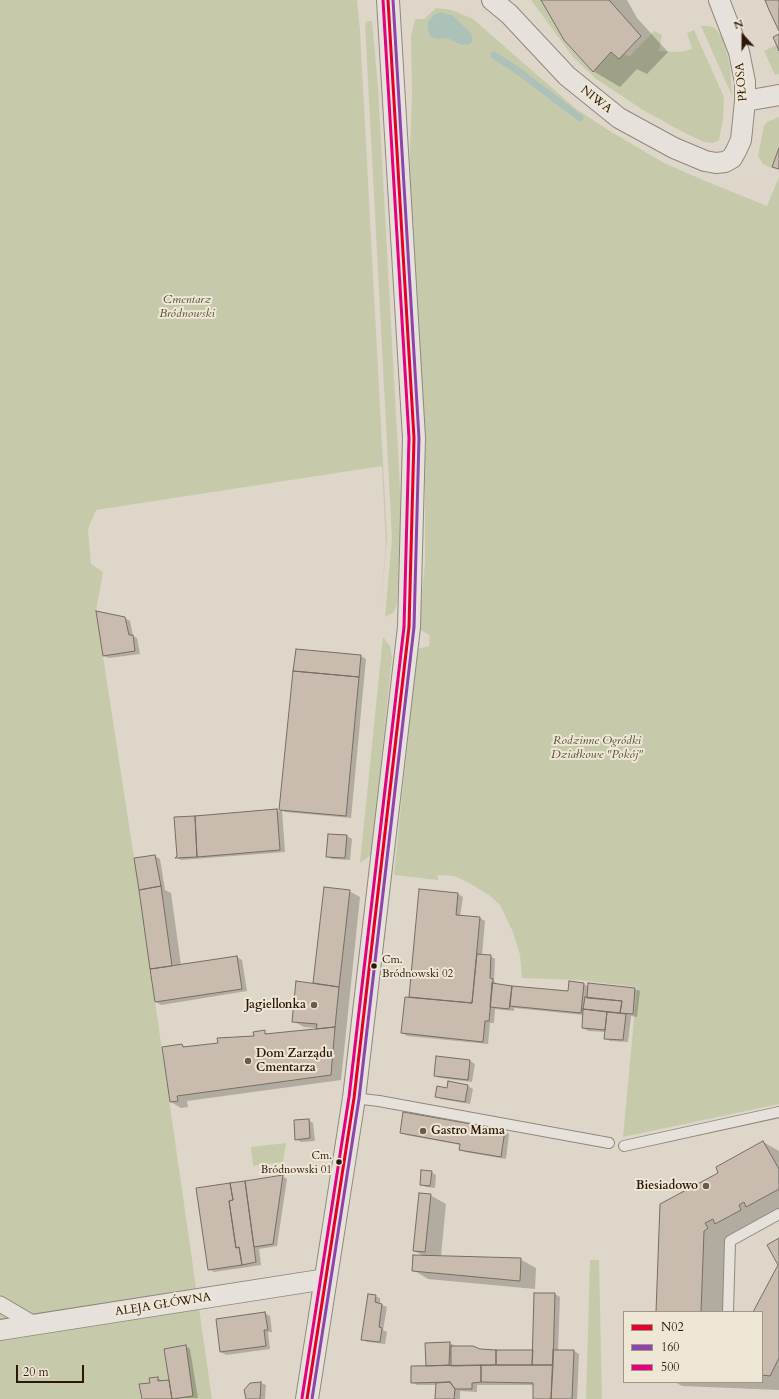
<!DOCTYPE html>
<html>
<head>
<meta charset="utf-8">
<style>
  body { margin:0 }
  #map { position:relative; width:779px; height:1399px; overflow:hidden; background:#ded6c8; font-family:Cardo,serif }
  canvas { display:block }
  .legend { position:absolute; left:623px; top:1311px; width:140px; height:72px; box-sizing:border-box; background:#efe7d6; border:1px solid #a19484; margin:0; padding:5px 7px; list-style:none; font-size:12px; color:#2c1709 }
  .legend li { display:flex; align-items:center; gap:8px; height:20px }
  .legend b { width:20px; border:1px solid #a19484 }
  .north { position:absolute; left:723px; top:16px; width:40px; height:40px; -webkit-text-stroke:3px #efe7d6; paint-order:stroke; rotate:339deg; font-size:11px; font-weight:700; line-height:16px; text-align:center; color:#2c1709 }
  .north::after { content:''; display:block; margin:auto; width:14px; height:18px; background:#2c1709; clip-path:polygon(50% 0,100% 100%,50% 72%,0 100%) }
  .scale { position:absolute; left:16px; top:1365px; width:68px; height:18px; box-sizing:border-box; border:2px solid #2c1709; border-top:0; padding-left:5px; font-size:12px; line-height:14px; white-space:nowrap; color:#2c1709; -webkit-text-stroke:3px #efe7d6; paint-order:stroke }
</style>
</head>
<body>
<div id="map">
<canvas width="779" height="1399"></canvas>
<ul class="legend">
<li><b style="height:5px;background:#e4002b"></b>N02</li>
<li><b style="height:5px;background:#8e44ad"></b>160</li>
<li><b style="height:5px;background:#e5007d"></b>500</li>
</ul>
<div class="north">N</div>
<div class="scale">20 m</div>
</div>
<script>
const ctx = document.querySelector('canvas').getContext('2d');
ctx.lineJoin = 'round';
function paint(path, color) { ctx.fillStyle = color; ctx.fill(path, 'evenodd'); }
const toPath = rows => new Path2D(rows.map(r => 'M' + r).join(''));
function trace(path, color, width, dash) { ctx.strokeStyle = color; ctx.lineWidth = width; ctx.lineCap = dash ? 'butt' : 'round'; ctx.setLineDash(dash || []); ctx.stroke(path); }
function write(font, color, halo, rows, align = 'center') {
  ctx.font = font + ' Cardo,serif'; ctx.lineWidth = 4; ctx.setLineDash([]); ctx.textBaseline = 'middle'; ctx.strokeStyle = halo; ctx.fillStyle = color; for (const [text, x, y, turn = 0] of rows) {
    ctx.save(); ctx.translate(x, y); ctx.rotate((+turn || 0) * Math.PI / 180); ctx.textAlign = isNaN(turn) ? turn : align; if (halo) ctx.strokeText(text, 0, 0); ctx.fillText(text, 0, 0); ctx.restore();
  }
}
paint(toPath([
  [0,0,357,0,360,30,387,539,380,617,386,544,382,466,96,510,88,529,91,564,103,572,96,611,139,890,212,1399,0,1399],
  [531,0,541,0,564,40,592,72,611,52,619,59,624,53,629,57,654,31,662,35,659,51,680,52,692,49,687,33,694,30,724,97,723,119,719,140,713,143,704,142,683,132,643,110,596,79,573,57],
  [436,8,452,10,473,19,575,108,608,130,664,163,703,180,767,206,779,177,779,1104,623,1137,637,987,578,980,522,978,520,955,513,932,500,905,489,895,469,883,454,876,438,875,438,880,394,875,417,649,429,646,430,638,429,635,419,629,425,562,425,493,409,176,412,97,411,36,415,19,424,19],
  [367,21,372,21,378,87,400,488,401,521,397,603,394,612,385,617,392,539,365,24],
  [701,26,709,26,715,28,723,39,730,66,732,96],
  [776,45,779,51,779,74,775,75,764,51],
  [779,117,779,148,772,167,779,171,763,164,758,156,764,126,767,122],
  [383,637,390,646,392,657,372,850,369,857,360,863],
  [286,1143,283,1162,253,1166,251,1147],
  [590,1260,599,1260,602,1399,586,1399]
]), '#c6caab');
paint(toPath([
  [440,12,452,15,471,33,473,41,468,45,461,45,447,38,436,39,431,37,428,31,428,22,433,16]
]), '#acc2b9');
paint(toPath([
  [543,0,627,0,637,18,668,52,647,74,637,69,620,87,593,71],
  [125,618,130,621,133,636,137,638,140,654,109,658,104,656],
  [296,650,361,656,366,659,351,818,285,812,282,810,285,852,181,860,177,858,175,818,277,810,280,812],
  [329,835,347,836,352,839,350,860,332,859,327,856],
  [155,856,160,859,165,890,171,893,181,965,237,957,242,960,247,991,161,1005,156,1002],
  [325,888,349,891,360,897,341,1080,187,1101,188,1107,181,1108,171,1102,182,1045,187,1048,219,1044,255,1037,264,1032,270,1035,317,1030,317,1028,304,1027,293,1021,314,984],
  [420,890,458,894,463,897,460,916,480,918,485,921,482,956,490,956,495,959,494,981,497,985,569,992,584,984,589,987,589,984,635,989,640,991,637,1017,631,1016,628,1042,610,1041,605,1038,606,1032,588,1031,583,1028,584,1015,514,1008,514,1011,495,1009,494,1023,490,1023,488,1044,407,1036,402,1033,410,999],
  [470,1061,475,1064,472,1082,440,1078,435,1076],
  [449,1082,468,1086,473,1089,470,1104,441,1099,436,1096,448,1089],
  [309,1120,313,1123,315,1141,301,1142,296,1139],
  [505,1131,509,1134,506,1159,465,1152,460,1149,461,1145,406,1135,401,1132],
  [763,1142,779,1151,779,1219,732,1239,728,1312,657,1312,720,1173],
  [431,1172,436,1175,435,1188,426,1187,421,1184],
  [282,1176,287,1179,277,1246,259,1249,261,1265,214,1272,209,1269,197,1189],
  [430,1195,446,1204,441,1256,520,1259,536,1268,535,1289,428,1279,413,1270,424,1256,414,1251],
  [779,1239,779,1390,682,1386,675,1382,762,1382,762,1312,754,1312,779,1265],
  [555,1294,560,1297,558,1351,574,1351,579,1354,577,1399,534,1399,534,1385,477,1385,477,1392,460,1391,460,1399,436,1399,437,1385,417,1385,412,1382,450,1343,455,1346,480,1350,534,1351],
  [375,1296,380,1298,380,1304,387,1307,383,1330,387,1332,385,1344,367,1342,362,1339],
  [265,1313,270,1316,272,1332,268,1332,270,1349,226,1355,221,1352],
  [186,1346,190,1349,198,1398,143,1399,151,1384,158,1378,162,1381,170,1381],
  [261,1383,266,1385,265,1399,247,1399,251,1384]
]), '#0003');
trace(toPath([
  [494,55,518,71,580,118]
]), '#acc2b9', 7);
const building = toPath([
  [541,0,609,0,641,36,619,59,611,52,593,72,564,40,541,0],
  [765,0,779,0,779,31,769,10,765,0],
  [779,34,779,51,773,37,779,34],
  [779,148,779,169,772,167,779,148],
  [96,611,125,617,129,635,133,635,135,651,103,656,96,611],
  [296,649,361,655,359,677,293,671,296,649],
  [293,671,359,677,346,816,279,810,293,671],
  [277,809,280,850,197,857,195,816,277,809],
  [195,816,197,857,175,858,177,856,174,817,195,816],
  [328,834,347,835,345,858,326,857,328,834],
  [155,855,161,886,139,890,134,858,155,855],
  [161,886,172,966,150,969,139,890,161,886],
  [324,887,350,890,339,987,313,983,324,887],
  [419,889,458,893,456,915,480,917,472,1003,409,997,419,889],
  [477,954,491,955,490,978,493,979,489,1021,485,1021,483,1042,401,1033,405,997,472,1003,477,954],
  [237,956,242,989,155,1002,150,969,237,956],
  [296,981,339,987,335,1027,316,1029,317,1024,292,1022,296,981],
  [569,981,584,983,581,1013,510,1006,512,986,568,991,569,981],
  [492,983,512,986,509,1009,490,1007,492,983],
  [588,983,635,988,633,1014,620,1013,622,1001,587,998,588,983],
  [585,997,622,1001,620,1013,583,1009,585,997],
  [583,1009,607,1012,605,1030,582,1028,583,1009],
  [607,1012,626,1014,623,1040,604,1039,607,1012],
  [335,1027,331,1075,177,1096,178,1101,170,1102,162,1047,182,1044,183,1047,218,1043,217,1038,254,1036,253,1032,265,1030,265,1034,335,1027],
  [436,1056,470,1060,468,1080,434,1076,436,1056],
  [448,1081,468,1085,465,1102,435,1097,437,1086,447,1088,448,1081],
  [403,1112,505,1130,501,1157,459,1150,460,1144,400,1133,403,1112],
  [309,1119,310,1138,295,1140,294,1120,309,1119],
  [763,1141,779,1169,779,1189,746,1207,744,1202,739,1205,741,1210,715,1224,713,1219,705,1223,708,1228,704,1231,701,1312,656,1312,660,1204,718,1173,716,1167,763,1141],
  [421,1170,432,1171,430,1186,420,1185,421,1170],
  [283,1175,273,1244,254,1247,245,1181,283,1175],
  [245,1181,256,1262,242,1265,239,1247,236,1248,229,1201,233,1200,230,1183,245,1181],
  [230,1183,233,1200,229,1201,236,1248,239,1247,242,1265,208,1270,196,1188,230,1183],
  [419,1193,431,1194,425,1252,413,1251,419,1193],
  [779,1238,779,1358,770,1376,762,1375,762,1312,753,1312,778,1265,767,1245,779,1238],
  [413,1255,521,1258,520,1281,412,1271,413,1255],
  [534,1293,555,1293,553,1365,532,1365,534,1293],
  [368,1294,376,1295,375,1302,382,1304,379,1327,382,1328,380,1342,361,1340,368,1294],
  [265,1312,268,1330,264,1330,266,1346,220,1352,216,1319,265,1312],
  [450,1342,449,1365,426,1366,425,1343,450,1342],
  [186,1345,193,1396,172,1399,164,1349,186,1345],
  [451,1346,473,1346,480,1349,496,1350,496,1365,451,1366,451,1346],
  [496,1350,533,1350,532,1365,496,1365,496,1350],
  [553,1350,574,1350,572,1399,551,1399,553,1350],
  [481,1365,553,1365,551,1399,533,1399,533,1383,481,1382,481,1365],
  [481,1365,481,1382,472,1383,472,1389,455,1389,450,1382,411,1383,411,1366,481,1365],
  [158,1377,158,1381,169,1380,172,1399,142,1399,139,1384,150,1383,149,1378,158,1377],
  [261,1382,260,1399,246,1399,244,1390,250,1383,261,1382],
  [450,1382,455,1389,454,1399,435,1399,436,1383,450,1382]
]);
paint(building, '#c9bcaf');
trace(building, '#766e65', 1);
const service = toPath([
  [354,1098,379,1101,609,1143],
  [624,1146,779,1112],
  [728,1312,730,1241,779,1214]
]);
const pedestrian = toPath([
  [0,1304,34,1324]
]);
const minor = toPath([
  [492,0,509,14,567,76,619,118,674,148,705,161,716,163,725,162,732,158,736,151,741,140,745,101,745,82,739,52,719,0],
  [745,101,779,95],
  [0,1330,326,1279]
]);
const tertiary = toPath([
  [307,1399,354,1098,409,627,414,438,388,0]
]);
trace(service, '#8f887e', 12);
trace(pedestrian, '#8f887e', 17);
trace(minor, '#8f887e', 22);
trace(tertiary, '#8f887e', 24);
trace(service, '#e6e2db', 10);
trace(pedestrian, '#e6e2db', 15);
trace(minor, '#e6e2db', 20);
trace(tertiary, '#e6e2db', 22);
trace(toPath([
  [307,1399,354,1098,409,627,414,438,388,0]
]), '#e4002b', 3);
trace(toPath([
  [312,1399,359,1099,414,627,419,438,393,0]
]), '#8e44ad', 3);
trace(toPath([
  [302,1398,349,1097,404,627,409,438,383,0]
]), '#e5007d', 3);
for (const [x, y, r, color] of [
  [374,966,3.5,"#2c1709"],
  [314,1005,4,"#6a5a4c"],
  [248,1061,4,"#6a5a4c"],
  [423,1131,4,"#6a5a4c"],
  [339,1162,3.5,"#2c1709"],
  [706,1186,4,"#6a5a4c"]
]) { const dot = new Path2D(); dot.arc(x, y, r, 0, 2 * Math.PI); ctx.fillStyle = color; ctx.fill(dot); trace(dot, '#efe7d6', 1.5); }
write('11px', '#2c1709', '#efe7d6', [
  ["Cm.",382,960],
  ["Bródnowski 02",382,974],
  ["Cm.",332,1156,"right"],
  ["Bródnowski 01",332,1170,"right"]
], 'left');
write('12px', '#2c1709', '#efe7d6', [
  ["PŁOSA",742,82,-95],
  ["NIWA",596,100,38],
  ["ALEJA GŁÓWNA",163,1305,-9]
]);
write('italic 12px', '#544a33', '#efe7d6', [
  ["Cmentarz",187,300],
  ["Bródnowski",187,314],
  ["Rodzinne Ogródki",597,741],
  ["Działkowe \"Pokój\"",597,755]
]);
write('bold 12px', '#2c1709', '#efe7d6', [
  ["Jagiellonka",306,1005],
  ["Dom Zarządu",256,1054,"left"],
  ["Cmentarza",256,1068,"left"],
  ["Gastro Mama",431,1131,"left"],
  ["Biesiadowo",698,1186]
], 'right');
</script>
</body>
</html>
